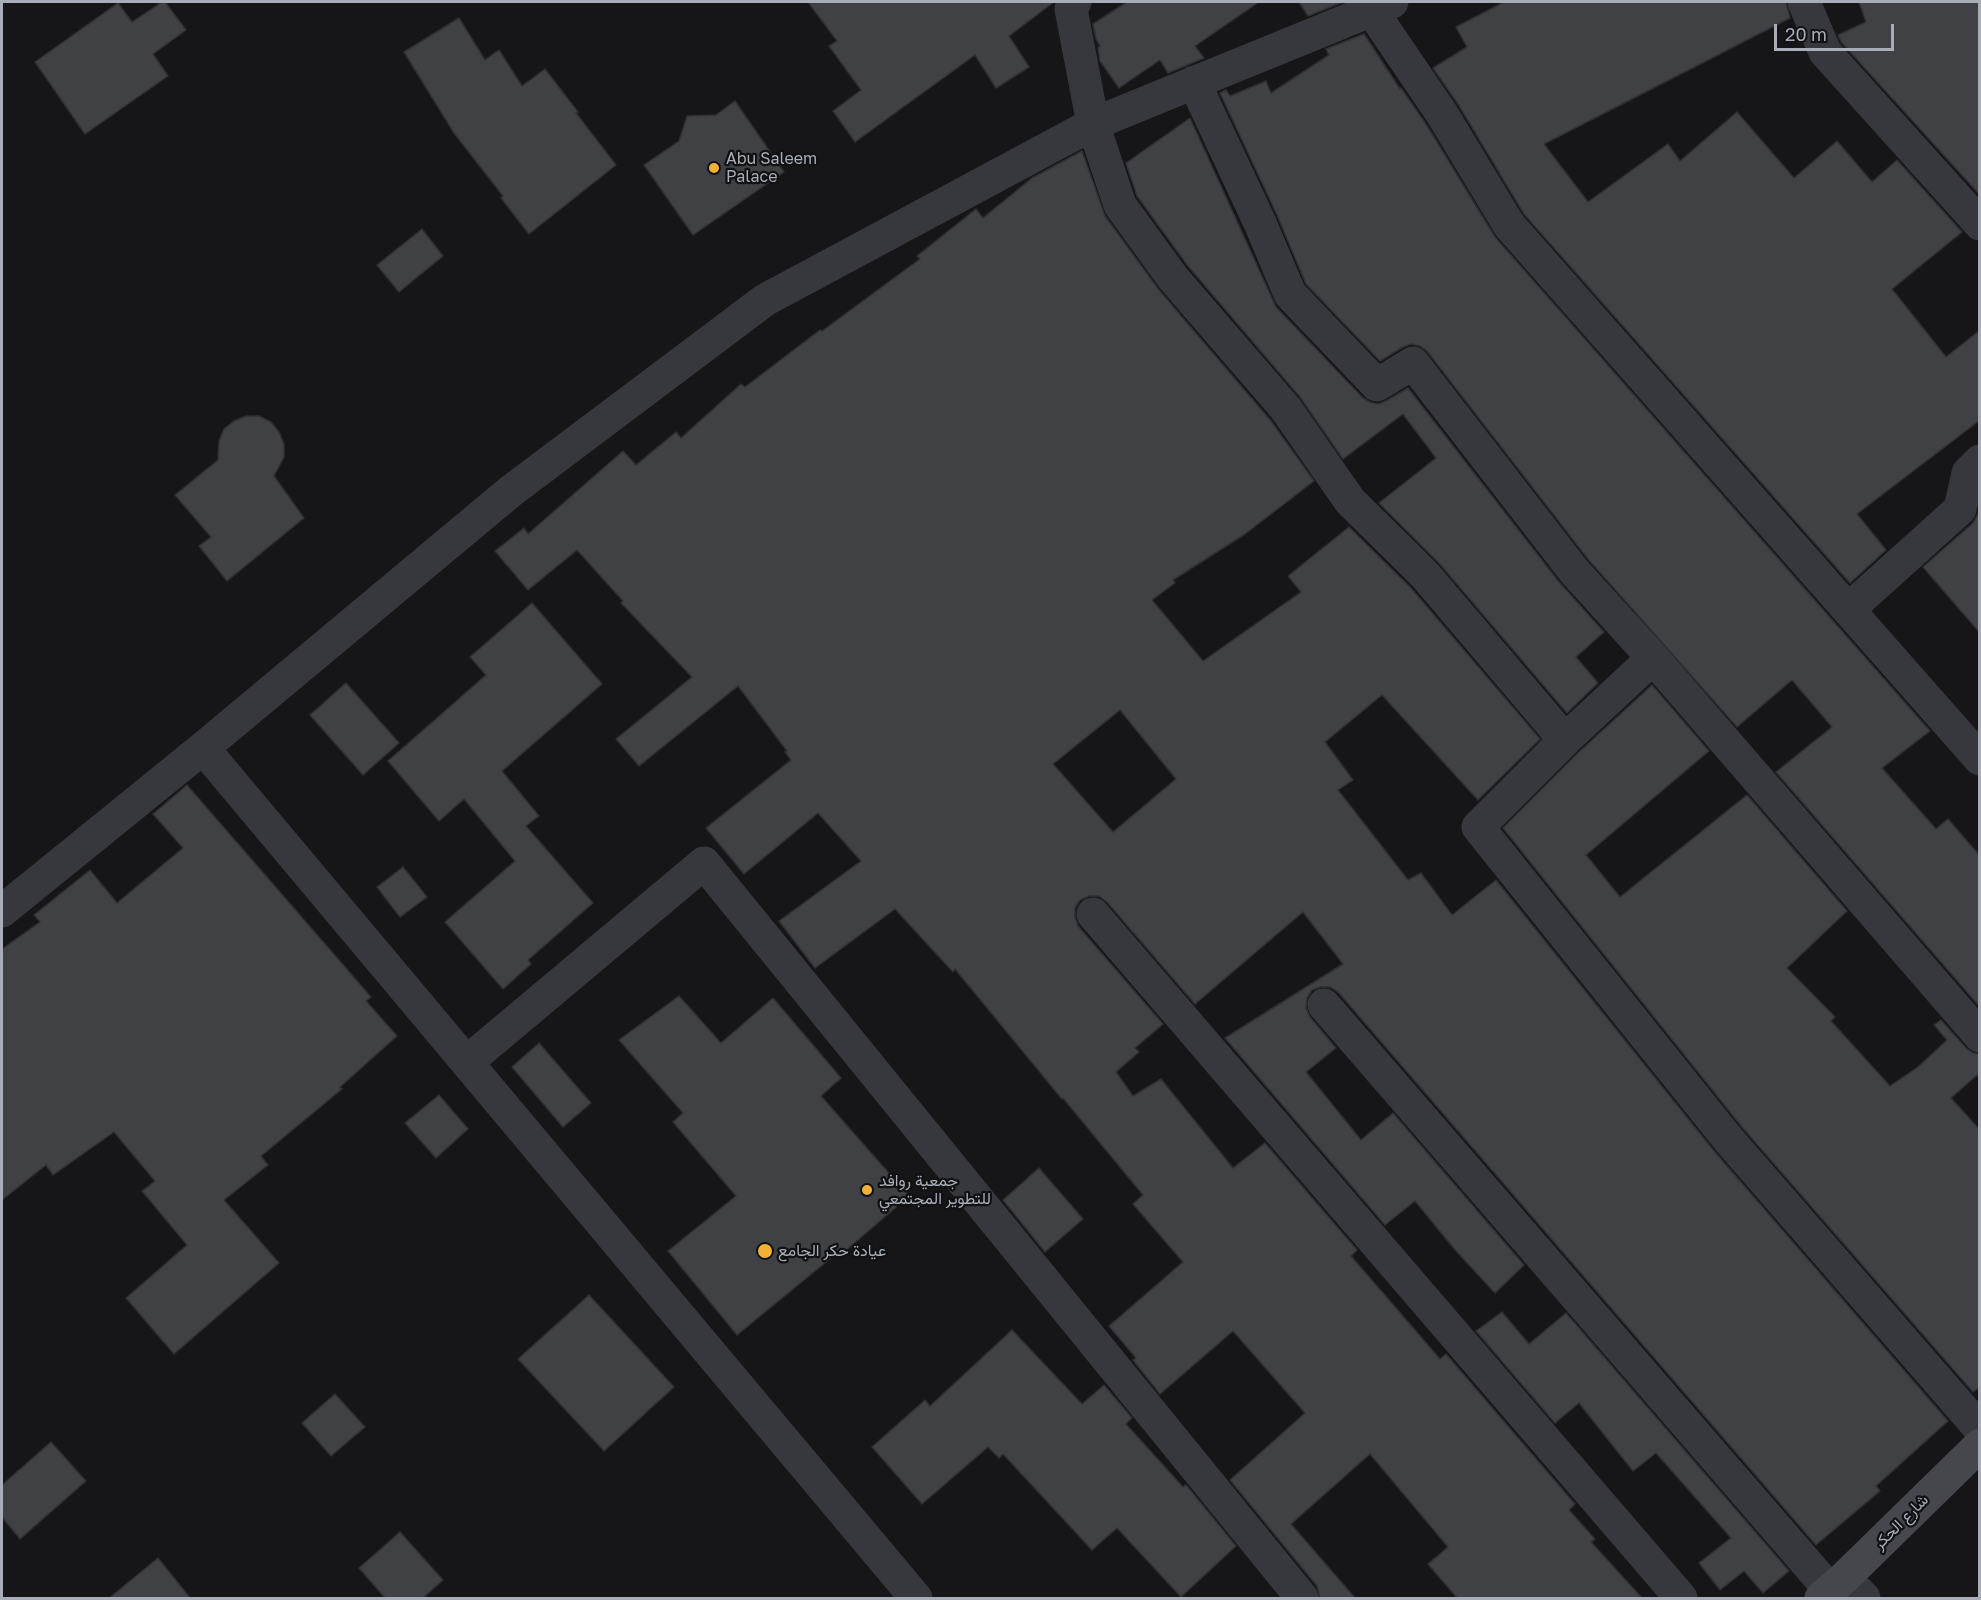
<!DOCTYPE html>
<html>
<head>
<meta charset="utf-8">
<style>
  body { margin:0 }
  #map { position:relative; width:1981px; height:1600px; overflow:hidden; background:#161618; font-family:"Golos Text",sans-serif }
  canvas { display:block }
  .frame { position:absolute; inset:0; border:3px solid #a8adb8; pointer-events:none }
  .scale { position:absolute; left:1774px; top:24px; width:120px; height:27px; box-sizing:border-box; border:3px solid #a8adb8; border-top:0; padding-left:8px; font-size:18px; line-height:21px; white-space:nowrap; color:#a8adb8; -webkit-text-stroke:4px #111113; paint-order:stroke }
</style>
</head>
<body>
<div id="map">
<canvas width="1981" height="1600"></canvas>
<div class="frame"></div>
<div class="scale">20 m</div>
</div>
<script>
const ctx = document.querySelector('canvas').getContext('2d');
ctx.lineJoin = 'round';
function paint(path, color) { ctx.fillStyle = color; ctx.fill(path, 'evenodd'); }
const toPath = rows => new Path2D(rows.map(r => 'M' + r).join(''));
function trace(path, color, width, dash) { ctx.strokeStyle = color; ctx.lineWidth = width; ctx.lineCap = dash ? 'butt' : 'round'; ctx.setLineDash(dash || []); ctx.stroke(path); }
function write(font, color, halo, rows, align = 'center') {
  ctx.font = font + ' "Golos Text",Vazirmatn,sans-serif'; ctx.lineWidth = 4.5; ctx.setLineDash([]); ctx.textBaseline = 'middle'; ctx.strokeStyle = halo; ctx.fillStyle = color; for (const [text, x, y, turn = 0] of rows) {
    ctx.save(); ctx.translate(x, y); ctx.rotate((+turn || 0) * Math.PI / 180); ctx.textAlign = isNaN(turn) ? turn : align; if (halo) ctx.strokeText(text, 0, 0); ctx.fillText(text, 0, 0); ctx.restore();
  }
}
const building = toPath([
  [162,2,165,2,186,30,153,54,168,76,85,134,35,62,118,3,132,22,162,2],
  [808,2,1054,2,1009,36,1029,67,996,88,975,55,855,142,833,111,861,90,829,46,837,41,808,2],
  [1127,2,1259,2,1195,46,1204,58,1168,73,1160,60,1119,88,1100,61,1098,48,1100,46,1096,39,1093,24,1127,2],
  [1299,2,1343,2,1308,16,1299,2],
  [1504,2,1786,2,1790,18,1544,144,1588,202,1668,144,1680,161,1737,112,1794,178,1837,141,1872,182,1897,160,1962,232,1892,289,1946,357,1980,330,1980,420,1857,514,1886,550,1850,583,1524,214,1458,104,1433,68,1467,47,1456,27,1504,2],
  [1859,2,1980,2,1980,195,1841,42,1838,35,1866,22,1859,2],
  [459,18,485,60,499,50,522,86,545,69,578,112,576,113,616,165,529,234,501,198,503,196,454,133,404,52,459,18],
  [1364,34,1400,89,1401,88,1426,124,1495,237,1930,731,1882,768,1936,829,1948,819,1980,856,1980,1007,1776,772,1832,727,1792,680,1737,727,1588,559,1427,351,1420,346,1411,344,1403,347,1380,361,1306,284,1277,215,1220,93,1226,90,1230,96,1266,81,1271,93,1329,55,1326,49,1364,34],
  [735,101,784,172,693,235,644,165,679,141,687,116,716,115,735,101],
  [1190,118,1276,307,1363,398,1370,402,1378,404,1386,401,1408,388,1559,582,1604,632,1576,657,1598,683,1567,713,1439,563,1379,503,1436,458,1403,414,1343,459,1300,397,1188,266,1137,196,1126,163,1190,118],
  [1082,151,1105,216,1159,290,1271,421,1314,481,1245,534,1173,580,1175,583,1152,600,1203,661,1301,592,1288,576,1349,527,1411,588,1540,739,1478,800,1382,695,1325,742,1353,780,1338,790,1408,880,1421,873,1452,915,1496,880,1714,1151,1948,1421,1876,1486,1880,1491,1816,1545,1338,992,1330,987,1321,987,1312,990,1307,998,1306,1008,1310,1017,1336,1048,1306,1072,1361,1140,1393,1113,1524,1265,1495,1293,1456,1251,1415,1201,1385,1225,1225,1038,1343,964,1303,912,1195,1004,1107,902,1099,896,1089,896,1080,900,1075,908,1075,917,1078,926,1163,1024,1135,1048,1139,1052,1116,1072,1133,1096,1161,1079,1233,1168,1265,1143,1357,1250,1351,1256,1440,1359,1446,1354,1575,1504,1569,1510,1595,1539,1591,1542,1643,1599,1458,1599,1428,1564,1448,1547,1370,1454,1291,1524,1356,1599,1320,1599,1317,1586,1230,1480,1305,1413,1233,1331,1160,1394,1133,1360,1136,1358,1109,1326,1183,1262,1133,1204,1143,1195,1063,1098,1062,1099,955,969,953,972,895,909,815,968,779,921,861,861,818,813,744,874,706,828,791,760,785,752,787,751,738,686,639,766,616,739,692,677,621,603,623,601,577,550,528,590,495,551,524,528,528,534,623,451,636,465,676,432,681,438,741,384,745,387,820,330,822,331,920,259,917,256,976,209,983,218,1032,178,1082,151],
  [1120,710,1176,779,1113,832,1053,764,1120,710],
  [422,229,443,256,399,292,377,265,422,229],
  [246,416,259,416,271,422,279,432,284,444,284,457,274,476,304,518,227,581,199,546,211,537,175,495,218,460,219,441,224,429,234,421,246,416],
  [1980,510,1980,633,1923,567,1973,523,1980,510],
  [532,603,602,684,502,771,539,816,526,826,593,903,528,960,531,964,503,989,445,922,515,861,464,799,439,821,388,761,486,675,470,657,532,603],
  [346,683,399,743,363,775,310,715,346,683],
  [1652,685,1709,751,1586,855,1620,897,1747,795,1847,911,1787,968,1835,1017,1831,1021,1890,1086,1918,1067,1947,1040,1934,1025,1941,1020,1966,1048,1973,1053,1980,1054,1980,1078,1977,1075,1951,1098,1980,1130,1980,1387,1973,1392,1742,1127,1503,828,1578,753,1652,685],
  [187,785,371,997,366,1001,397,1036,340,1087,342,1089,261,1156,268,1165,224,1200,279,1263,174,1354,126,1298,187,1245,142,1191,155,1181,114,1132,53,1175,46,1165,2,1200,2,949,40,922,34,915,90,870,117,903,183,848,153,814,187,785],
  [403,867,427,897,400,917,377,887,403,867],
  [679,996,721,1043,773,998,841,1078,821,1096,909,1196,844,1252,842,1249,737,1335,668,1251,736,1196,673,1122,683,1113,619,1040,679,996],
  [539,1043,591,1103,563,1127,512,1067,539,1043],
  [439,1095,468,1129,436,1158,405,1123,439,1095],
  [1039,1168,1083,1219,1045,1252,1003,1200,1039,1168],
  [589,1295,674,1387,604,1451,518,1359,589,1295],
  [1502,1312,1529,1344,1566,1313,1789,1571,1763,1593,1744,1571,1720,1590,1699,1563,1731,1538,1656,1453,1633,1471,1579,1403,1555,1423,1476,1331,1502,1312],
  [1012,1330,1082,1404,1104,1385,1132,1418,1126,1424,1183,1487,1185,1485,1187,1486,1236,1546,1181,1597,1117,1528,1092,1550,1003,1454,999,1458,988,1447,922,1504,872,1447,925,1400,930,1406,1012,1330],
  [335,1394,365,1427,331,1456,302,1423,335,1394],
  [51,1442,86,1481,20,1539,2,1517,2,1485,51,1442],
  [400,1532,443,1580,422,1599,386,1599,359,1568,400,1532],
  [158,1558,191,1599,108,1599,158,1558]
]);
paint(building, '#404145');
trace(building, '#303034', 1.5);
trace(toPath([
  [1075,2,1071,9,1093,124,1120,205,1173,278,1286,409,1350,501,1425,575,1565,740],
  [1804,2,1825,52,1980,224],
  [1372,11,1442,114,1509,225,1980,759],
  [1194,82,1260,223,1290,294,1377,385,1413,363,1574,571,1653,658,1980,1036],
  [1849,609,1960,509,1968,473,1980,461],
  [1653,658,1565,740,1478,827,1728,1139,1980,1429],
  [203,748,916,1598],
  [2,911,203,748,511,491,765,300,1093,124,1392,2],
  [1093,914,1681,1598],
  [1324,1005,1830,1590],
  [467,1062,704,863,1302,1598],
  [1844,1578,1864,1598]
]), '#37383d', 33);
trace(toPath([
  [1821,1598,1844,1578,1980,1445]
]), '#45474d', 33);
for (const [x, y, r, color] of [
  [714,168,6,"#f2b134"],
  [867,1190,6,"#f2b134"],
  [765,1251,8,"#f2b134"]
]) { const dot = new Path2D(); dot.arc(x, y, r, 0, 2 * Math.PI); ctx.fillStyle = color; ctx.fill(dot); trace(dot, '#111113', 2); }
write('16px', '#a8adb8', '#111113', [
  ["Abu Saleem",726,159],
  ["Palace",726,177],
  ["جمعية روافد",879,1181],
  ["للتطوير المجتمعي",879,1199],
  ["عيادة حكر الجامع",778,1251]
], 'left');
write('16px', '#a8adb8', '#111113', [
  ["شارع الحكر",1901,1522,-45]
]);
</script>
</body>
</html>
